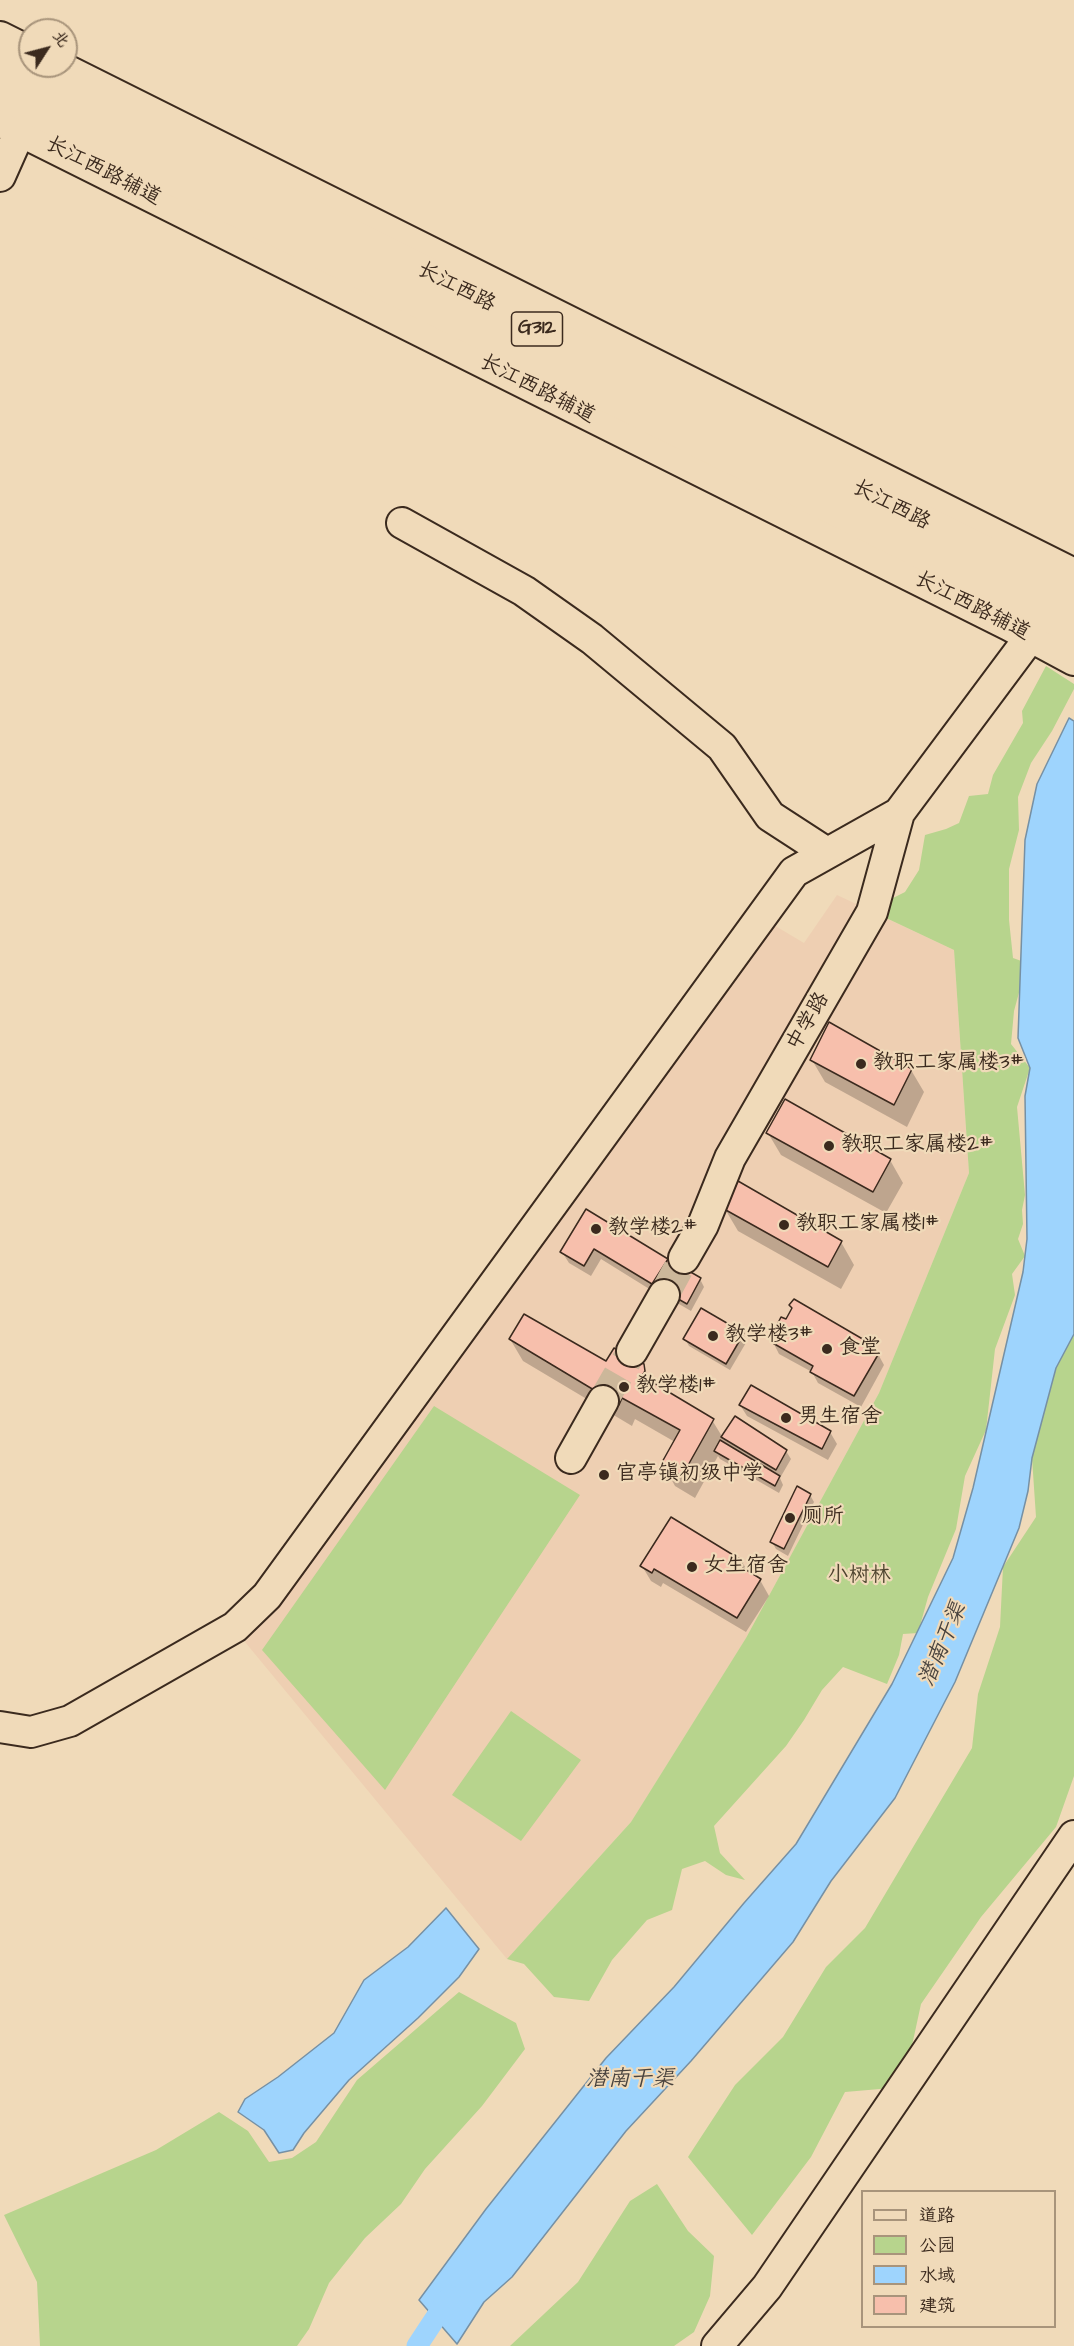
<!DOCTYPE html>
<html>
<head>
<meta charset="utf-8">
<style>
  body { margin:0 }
  #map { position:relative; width:1074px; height:2346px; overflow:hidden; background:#f0dab9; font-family:"Architects Daughter","LXGW WenKai TC",sans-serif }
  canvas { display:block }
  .legend { position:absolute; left:861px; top:2190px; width:195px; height:138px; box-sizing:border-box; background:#f0dab9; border:2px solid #a8947b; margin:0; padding:8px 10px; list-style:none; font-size:18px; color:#3b2a1e }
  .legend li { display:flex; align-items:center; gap:12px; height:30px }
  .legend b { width:30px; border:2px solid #a8947b }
  .north { position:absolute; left:18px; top:18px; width:60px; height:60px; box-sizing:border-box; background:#f0dab9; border:2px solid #a8947b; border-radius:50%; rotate:54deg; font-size:16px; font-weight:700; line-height:24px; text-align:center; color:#3b2a1e }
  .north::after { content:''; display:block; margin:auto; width:21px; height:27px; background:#3b2a1e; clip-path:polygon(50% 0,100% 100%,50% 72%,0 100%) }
</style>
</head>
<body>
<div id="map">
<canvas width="1074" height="2346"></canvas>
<ul class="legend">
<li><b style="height:8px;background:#f0dab9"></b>道路</li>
<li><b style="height:16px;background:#b7d48d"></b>公园</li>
<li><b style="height:16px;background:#9ed4fd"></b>水域</li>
<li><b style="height:16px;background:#f7bfac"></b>建筑</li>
</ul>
<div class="north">北</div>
</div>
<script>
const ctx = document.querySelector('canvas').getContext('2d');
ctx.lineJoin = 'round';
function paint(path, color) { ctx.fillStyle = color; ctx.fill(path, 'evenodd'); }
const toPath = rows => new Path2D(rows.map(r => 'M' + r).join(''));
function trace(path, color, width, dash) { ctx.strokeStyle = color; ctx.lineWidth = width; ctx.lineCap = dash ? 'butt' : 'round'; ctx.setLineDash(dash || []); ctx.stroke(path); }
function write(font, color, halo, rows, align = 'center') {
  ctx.font = font + ' "Architects Daughter","LXGW WenKai TC",sans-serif'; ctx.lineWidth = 4.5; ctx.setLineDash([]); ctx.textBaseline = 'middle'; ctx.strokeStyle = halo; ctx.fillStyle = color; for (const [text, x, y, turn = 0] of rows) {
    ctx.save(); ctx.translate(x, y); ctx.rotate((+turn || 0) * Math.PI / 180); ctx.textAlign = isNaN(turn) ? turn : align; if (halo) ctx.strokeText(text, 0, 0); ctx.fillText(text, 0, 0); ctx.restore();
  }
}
paint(toPath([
  [837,895,954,950,969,1173,879,1393,746,1638,631,1822,507,1959,245,1642,319,1554,430,1396,772,924,804,943]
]), '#eecfb2');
paint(toPath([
  [1046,666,1074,684,1074,689,1052,731,1031,763,1018,797,1019,830,1009,869,1009,920,1013,958,1027,963,1014,1011,1011,1044,1030,1068,1017,1107,1025,1195,1022,1210,1023,1224,1018,1239,1025,1256,1012,1274,1015,1295,995,1349,986,1430,965,1476,956,1529,928,1597,918,1633,903,1634,899,1655,887,1684,843,1667,822,1690,804,1720,786,1746,714,1826,720,1853,745,1880,726,1875,705,1861,682,1869,672,1910,647,1920,612,1960,589,2001,554,1997,524,1964,507,1959,631,1822,746,1638,879,1393,969,1173,954,950,884,917,891,899,905,892,919,870,925,835,946,829,959,823,969,796,988,794,993,775,1023,723,1022,711],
  [1074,1334,1074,1776,1056,1827,981,1917,921,2004,903,2087,845,2092,811,2157,752,2235,688,2157,735,2085,783,2037,826,1967,865,1928,972,1748,978,1694,1000,1627,1003,1567,1036,1517,1032,1458,1056,1368],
  [434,1406,580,1495,385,1790,262,1650],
  [511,1711,581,1760,521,1841,452,1795],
  [459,1992,516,2023,525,2049,482,2106,425,2169,401,2204,365,2238,329,2283,309,2329,297,2346,40,2346,37,2282,4,2215,156,2150,219,2112,248,2131,269,2162,292,2158,316,2142,357,2080],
  [657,2184,688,2231,714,2256,710,2296,694,2332,674,2346,510,2346,578,2282,630,2201]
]), '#b7d48d');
const water = toPath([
  [1069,718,1074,721,1074,1334,1056,1368,1032,1458,1028,1491,1019,1528,955,1682,895,1798,831,1881,793,1942,691,2061,626,2131,512,2277,484,2302,457,2344,419,2300,486,2209,606,2058,674,1987,744,1903,796,1844,892,1684,953,1558,973,1488,1023,1272,1027,1239,1025,1096,1030,1068,1018,1038,1025,840,1037,784,1069,718],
  [446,1908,479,1949,459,1977,418,2018,349,2080,304,2133,293,2150,279,2153,264,2130,238,2112,245,2099,278,2077,334,2033,364,1980,408,1947,446,1908]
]);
paint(water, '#9ed4fd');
trace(water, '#7690a4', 1.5);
paint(toPath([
  [812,1060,911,1070,924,1092,907,1127,825,1082],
  [768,1133,890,1160,903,1183,886,1213,781,1155],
  [739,1183,841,1242,854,1265,841,1289,738,1231,725,1209],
  [587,1211,700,1279,704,1287,691,1311,660,1293,659,1295,601,1259,591,1276,569,1263,562,1252],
  [779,1325,865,1342,869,1349,878,1354,884,1365,861,1407,818,1383,812,1372,779,1354,773,1342,777,1340,782,1330],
  [743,1334,747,1341,730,1370,689,1346,685,1339],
  [510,1339,607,1363,642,1365,654,1385,712,1420,723,1438,786,1451,791,1459,780,1478,783,1485,779,1493,720,1459,718,1456,695,1498,675,1486,663,1464,675,1442,635,1419,632,1426,523,1361],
  [740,1405,830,1432,837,1444,828,1460,747,1416],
  [810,1495,814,1502,788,1556,776,1549,772,1542],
  [671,1519,742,1562,749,1573,760,1580,769,1596,746,1632,663,1583,661,1587,651,1581,642,1566]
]), '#0003');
trace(toPath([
  [417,2346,450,2296]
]), '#9ed4fd', 21);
const building = toPath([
  [829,1022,912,1069,894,1105,810,1060,829,1022],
  [785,1099,891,1159,873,1192,766,1133,785,1099],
  [738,1181,842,1241,828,1267,724,1209,738,1181],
  [586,1209,668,1259,652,1284,594,1249,584,1266,560,1252,586,1209],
  [668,1259,701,1278,687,1304,652,1284,668,1259],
  [794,1299,866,1341,864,1345,879,1353,854,1396,810,1372,813,1366,771,1342,774,1337,777,1338,782,1327,777,1325,781,1317,786,1319,792,1308,789,1305,794,1299],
  [701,1308,744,1333,726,1364,683,1339,701,1308],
  [524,1314,606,1361,614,1348,644,1364,645,1371,642,1376,714,1419,682,1476,661,1464,680,1430,622,1398,619,1405,509,1339,524,1314],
  [751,1385,831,1431,822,1449,739,1405,751,1385],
  [735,1416,787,1450,776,1470,721,1437,735,1416],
  [720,1440,780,1476,775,1486,714,1451,720,1440],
  [797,1486,811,1494,784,1549,770,1542,797,1486],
  [671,1517,743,1561,740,1566,761,1579,737,1618,654,1569,652,1573,640,1566,671,1517]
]);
paint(building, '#f7bfac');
trace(building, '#3b2a1e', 1.5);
trace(toPath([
  [664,1295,684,1258],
  [603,1401,632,1351]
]), '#ccb79a', 30, [30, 15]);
const minor = toPath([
  [0,37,30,52],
  [58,66,1074,574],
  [0,121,1009,625,1074,660],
  [0,176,20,131],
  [402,523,524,591,592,639,722,747,770,816,827,853],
  [684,1258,703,1225,730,1158,872,912,899,813],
  [632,1351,664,1295],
  [571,1458,603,1401],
  [0,1727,31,1732,70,1721,235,1627,267,1596,794,872,899,813,1031,636],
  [717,2346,767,2287,1074,1836]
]);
const highway = toPath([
  [0,60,1074,597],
  [0,92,1074,628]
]);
trace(minor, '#3b2a1e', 34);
trace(highway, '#3b2a1e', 38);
trace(minor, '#f0dab9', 30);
trace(highway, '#f0dab9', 33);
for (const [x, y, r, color] of [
  [861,1064,6,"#3b2a1e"],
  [829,1146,6,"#3b2a1e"],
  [784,1225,6,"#3b2a1e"],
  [596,1229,6,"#3b2a1e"],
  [713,1336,6,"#3b2a1e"],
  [827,1349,6,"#3b2a1e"],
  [624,1387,6,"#3b2a1e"],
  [786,1418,6,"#3b2a1e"],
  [604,1475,6,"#3b2a1e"],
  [790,1518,6,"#3b2a1e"],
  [692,1567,6,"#3b2a1e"]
]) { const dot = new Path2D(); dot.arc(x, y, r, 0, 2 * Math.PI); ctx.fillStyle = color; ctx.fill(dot); trace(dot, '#f0dab9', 2); }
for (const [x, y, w] of [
  [537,329,51]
]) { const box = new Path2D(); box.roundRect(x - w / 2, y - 17, w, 34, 4.5); ctx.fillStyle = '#f0dab9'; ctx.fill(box); trace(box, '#3b2a1e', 1.5); }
write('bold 20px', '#3b2a1e', null, [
  ["G312",537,329]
]);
write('21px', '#3b2a1e', '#f0dab9', [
  ["长江西路辅道",103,172,27],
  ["长江西路",456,288,27],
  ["长江西路辅道",537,390,27],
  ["长江西路",891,506,27],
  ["长江西路辅道",972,607,27],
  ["中学路",809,1022,-60]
]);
write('21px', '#3b2a1e', '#f0dab9', [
  ["教职工家属楼3#",873,1064],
  ["教职工家属楼2#",841,1146],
  ["教职工家属楼1#",796,1225],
  ["教学楼2#",608,1229],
  ["教学楼3#",725,1336],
  ["食堂",839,1349],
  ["教学楼1#",636,1387],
  ["男生宿舍",798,1418],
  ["官亭镇初级中学",616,1475],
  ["厕所",802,1518],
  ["女生宿舍",704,1567]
], 'left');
write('21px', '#4e442f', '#f0dab9', [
  ["小树林",859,1577]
]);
write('italic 22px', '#4a443f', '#f0dab9', [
  ["潜南干渠",944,1645,-67],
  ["潜南干渠",630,2080]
]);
</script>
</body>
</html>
